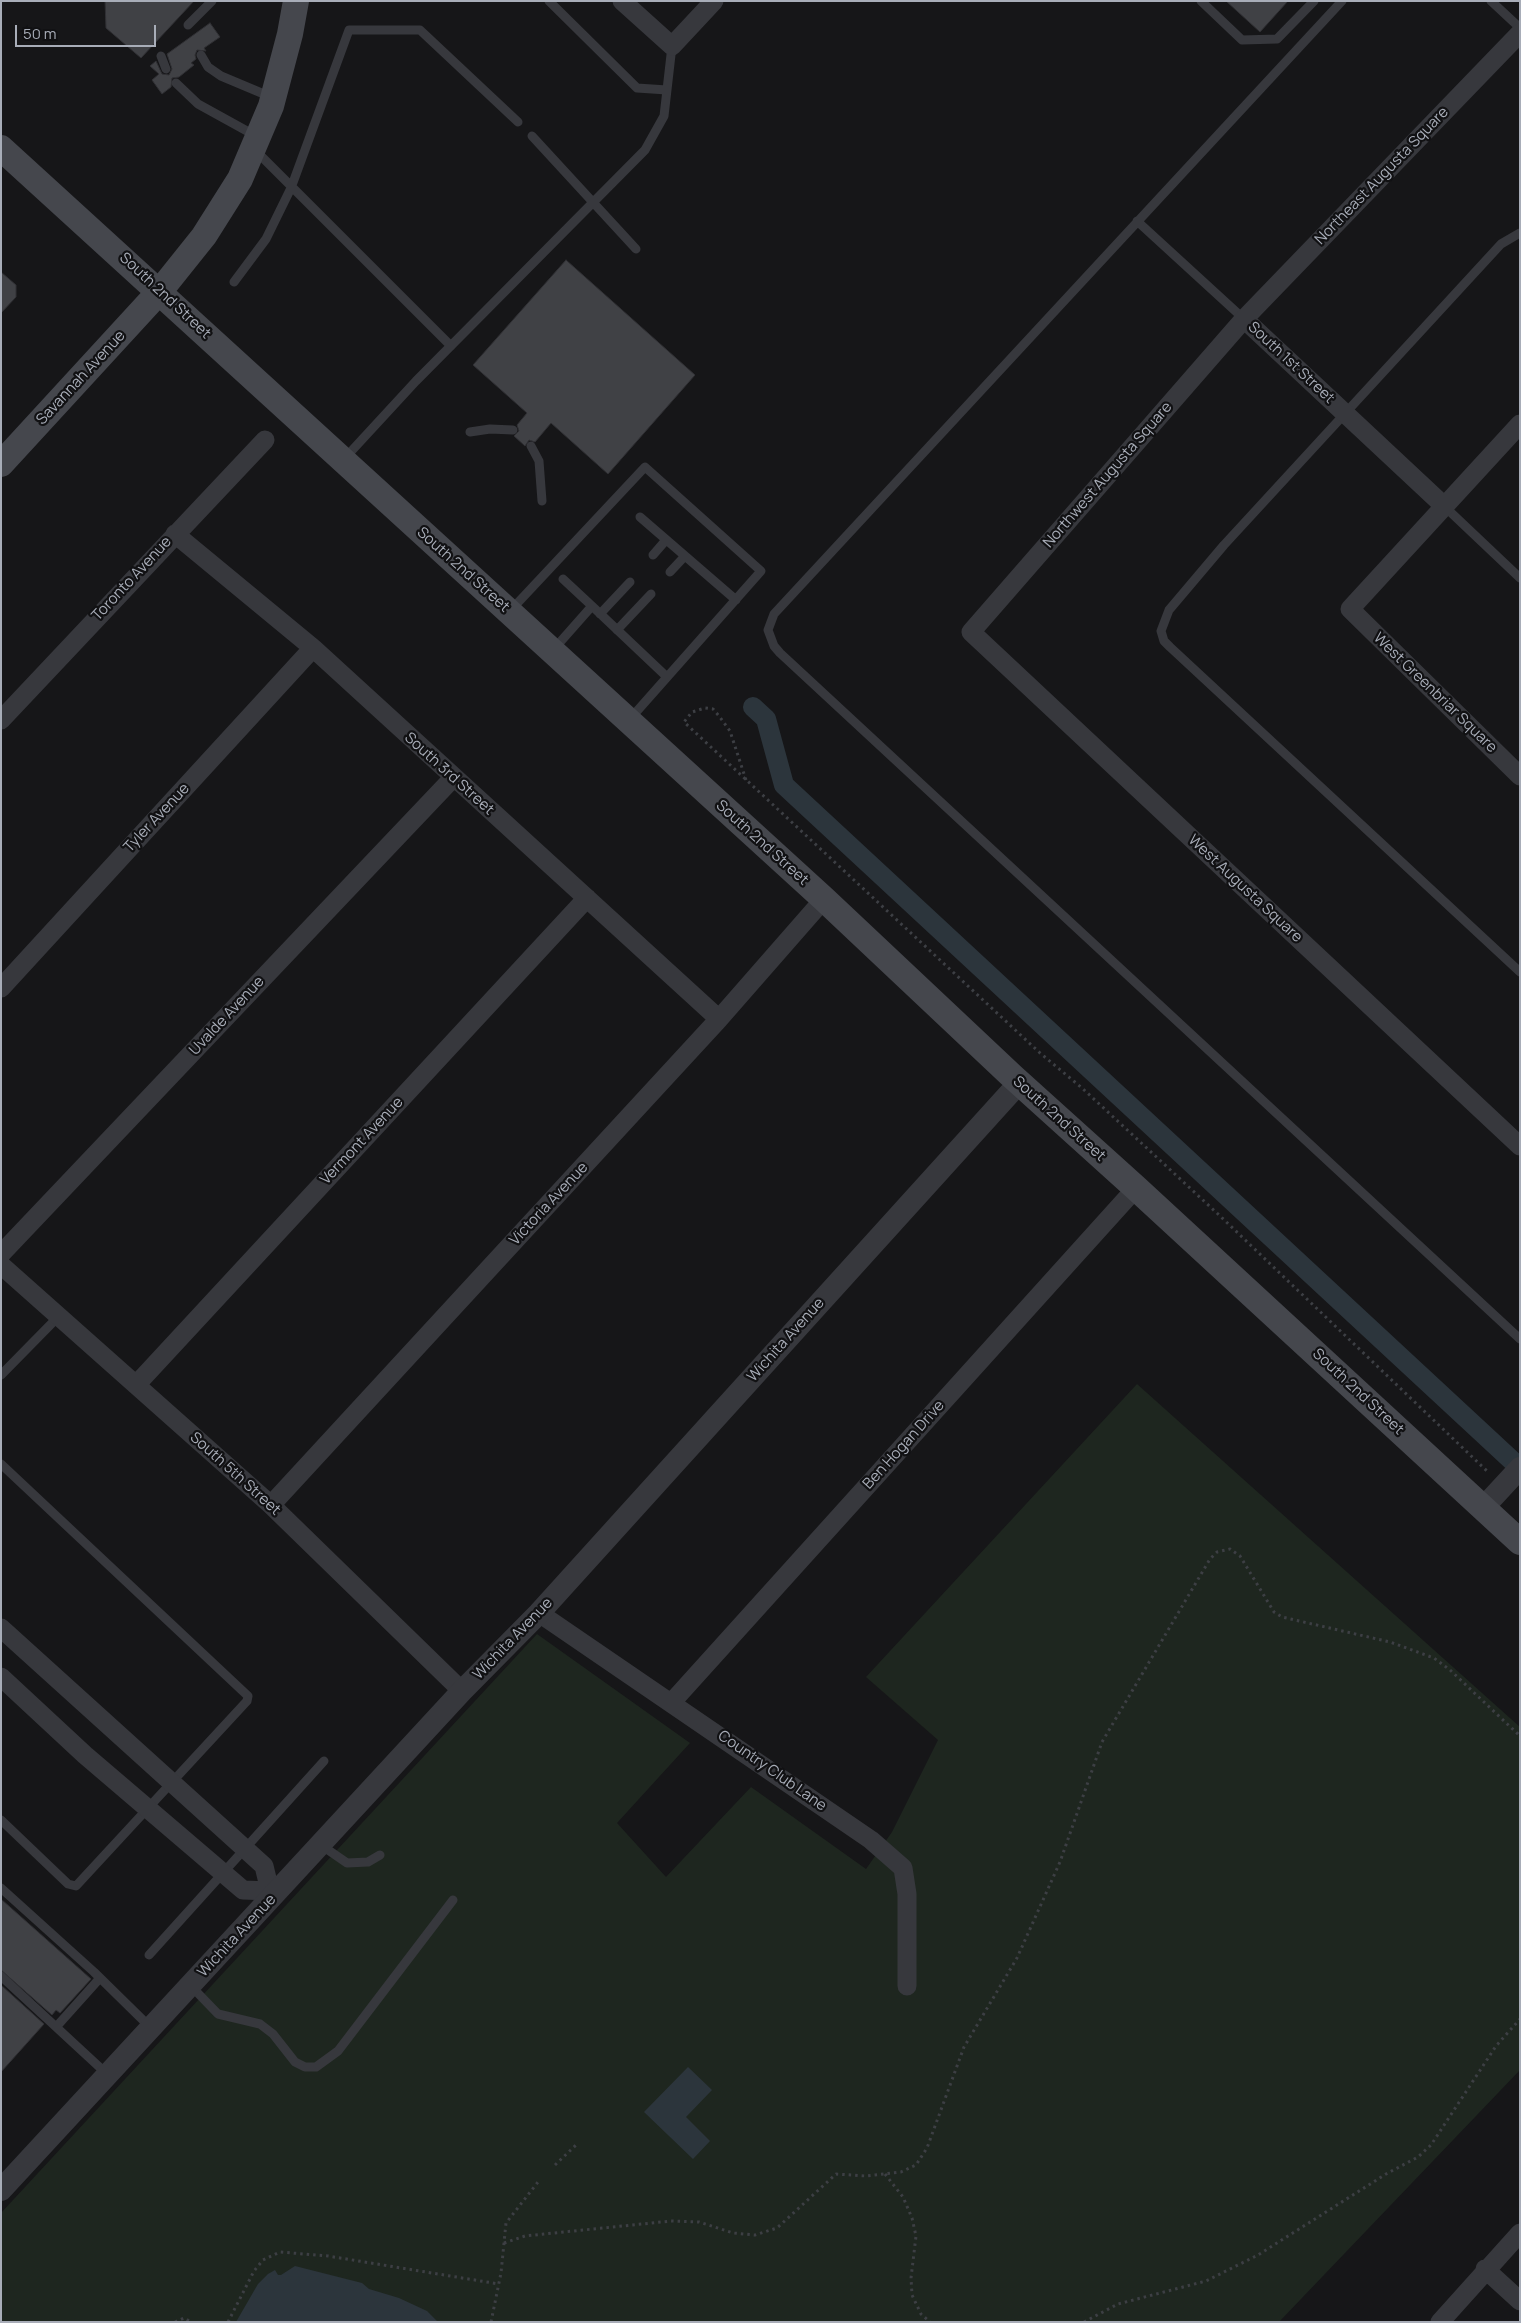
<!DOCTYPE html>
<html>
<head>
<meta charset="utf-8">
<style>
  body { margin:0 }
  #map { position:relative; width:1521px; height:2323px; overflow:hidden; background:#161618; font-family:Manrope,sans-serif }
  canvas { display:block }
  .frame { position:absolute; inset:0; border:2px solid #a8adb8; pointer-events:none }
  .scale { position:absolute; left:15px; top:25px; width:141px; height:22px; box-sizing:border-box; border:2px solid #a8adb8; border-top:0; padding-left:6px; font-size:15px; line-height:18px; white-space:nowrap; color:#a8adb8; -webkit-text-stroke:4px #111113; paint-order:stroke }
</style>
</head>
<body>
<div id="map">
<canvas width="1521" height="2323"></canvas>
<div class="frame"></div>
<div class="scale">50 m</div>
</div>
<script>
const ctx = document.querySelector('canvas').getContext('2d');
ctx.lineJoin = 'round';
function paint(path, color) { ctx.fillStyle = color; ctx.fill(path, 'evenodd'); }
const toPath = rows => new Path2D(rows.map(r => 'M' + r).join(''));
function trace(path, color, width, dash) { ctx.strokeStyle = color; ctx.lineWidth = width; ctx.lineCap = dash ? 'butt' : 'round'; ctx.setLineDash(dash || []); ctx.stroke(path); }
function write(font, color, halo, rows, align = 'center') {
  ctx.font = font + ' Manrope,sans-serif'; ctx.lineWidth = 4.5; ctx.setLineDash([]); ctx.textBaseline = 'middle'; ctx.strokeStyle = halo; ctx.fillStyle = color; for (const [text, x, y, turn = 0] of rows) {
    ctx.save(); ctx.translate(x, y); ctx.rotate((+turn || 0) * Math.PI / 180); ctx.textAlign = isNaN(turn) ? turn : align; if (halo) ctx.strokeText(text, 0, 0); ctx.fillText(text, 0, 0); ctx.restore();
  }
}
paint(toPath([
  [1137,1384,1520,1727,1520,2070,1279,2322,1,2322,1,2213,537,1634,690,1743,617,1823,666,1877,751,1787,866,1869,892,1832,938,1740,866,1677]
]), '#1e261f');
paint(toPath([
  [688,2067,712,2090,686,2117,710,2141,693,2159,644,2112],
  [295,2266,362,2283,369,2289,399,2298,427,2311,438,2322,236,2322,258,2284,268,2274,275,2270,278,2275,281,2275]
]), '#2c353c');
trace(toPath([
  [753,707,766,719,784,785,1520,1468]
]), '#2c353c', 20);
const building = toPath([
  [105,1,194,1,141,58,106,28,105,1],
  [1226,1,1288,1,1260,32,1226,1],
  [210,23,220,37,204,48,206,51,197,50,195,55,196,59,191,63,194,65,179,77,172,78,171,87,162,94,152,80,159,74,150,66,156,61,162,74,169,75,172,69,167,54,210,23],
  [566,260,695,375,608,474,551,423,535,442,529,440,525,446,514,436,519,431,517,425,527,413,473,365,566,260],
  [1,272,16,285,16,297,1,313,1,272],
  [1,1899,91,1979,60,2013,56,2010,52,2015,1,1970,1,1899],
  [1,1985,44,2024,1,2072,1,1985]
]);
paint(building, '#404145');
trace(building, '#303034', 1);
trace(toPath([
  [746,780,730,731,719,716,713,709,705,708,692,712,684,722,1040,1053,1082,1088,1219,1215,1489,1473],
  [555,2165,577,2144],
  [885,2174,903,2197,912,2218,916,2236,911,2278,912,2295,921,2314,930,2322],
  [504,2243,525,2236,671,2221,699,2222,733,2233,755,2235,777,2228,836,2174,866,2176,901,2172,916,2165,927,2148,964,2047,1017,1958,1060,1862,1102,1742,1210,1559,1217,1552,1230,1549,1240,1556,1274,1612,1282,1617,1390,1642,1434,1658,1450,1670,1520,1736],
  [175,2322,184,2318,191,2322],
  [228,2322,254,2271,263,2260,280,2252,328,2256,499,2284],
  [491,2322,501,2273,506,2223,538,2182],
  [1084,2322,1118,2304,1206,2281,1258,2255,1386,2174,1418,2157,1431,2145,1496,2046,1520,2019]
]), '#3d3f44', 3, [2.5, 4]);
trace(toPath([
  [549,1,637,88,667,90],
  [1201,1,1242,40,1277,39,1314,1],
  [1342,1,774,614,768,630,774,646,780,653,1520,1339],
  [1491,1,1520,28],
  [188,25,212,1],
  [201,55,208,67,221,76,271,97],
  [161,56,166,69],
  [176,83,198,104,256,136],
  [532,136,636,249],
  [255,150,451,346],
  [1137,221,1244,319],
  [1520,233,1501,244,1224,545,1169,610,1161,631,1164,641,1170,647,1520,972],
  [234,282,266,239,291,188,349,30,420,30,518,122],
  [470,432,490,429,513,430],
  [531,446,539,461,542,501],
  [345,458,416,381,645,150,664,116,672,46],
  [1444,506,1520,578],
  [640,517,736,600],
  [653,555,666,540],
  [670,572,685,556],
  [563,579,592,606],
  [511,610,645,467,761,571,630,719],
  [600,614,630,582],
  [617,630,651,594],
  [554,649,592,606,667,677],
  [1,1375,58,1317],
  [1,1464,248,1696,247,1701,76,1886,68,1884,1,1820],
  [321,1845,347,1863,368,1862,380,1855],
  [1,1888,94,1972,151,2028],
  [149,1955,324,1761],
  [1,1976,108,2075],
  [191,1986,218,2014,260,2024,273,2034,295,2062,305,2067,316,2067,338,2051,453,1900],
  [57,2026,100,1978]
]), '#37383d', 9);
trace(toPath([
  [622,1,672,46,714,1],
  [1520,33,1244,319,971,632,1520,1146],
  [1244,319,1443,505],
  [1520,424,1350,609,1520,776],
  [175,534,313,648,719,1019],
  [1,720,265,440],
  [1,988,313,648],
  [1,1254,453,778],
  [1,1265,271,1505,462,1691],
  [136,1385,587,898],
  [271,1505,719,1019,824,899],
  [539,1613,871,1840,903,1868,907,1894,907,1986],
  [1,1628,264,1866,270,1891,243,1890,85,1755,1,1677],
  [672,1702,1136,1188],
  [1485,2269,1520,2301],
  [1440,2322,1520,2233]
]), '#37383d', 19);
trace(toPath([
  [1483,1508,1520,1468],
  [1,2190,462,1691,539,1613,1019,1083]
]), '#37383d', 22);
trace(toPath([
  [1,148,824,899,1013,1077,1136,1188,1520,1542],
  [1,464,160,291,204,236,240,179,271,106,290,34,296,1]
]), '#45474d', 26);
write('15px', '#a8adb8', '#111113', [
  ["Northeast Augusta Square",1382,176,-46],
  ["South 2nd Street",165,296,43],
  ["South 1st Street",1291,363,43],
  ["Savannah Avenue",81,378,-47],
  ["Northwest Augusta Square",1108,475,-49],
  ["South 2nd Street",463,570,42],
  ["Toronto Avenue",132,579,-47],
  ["West Greenbriar Square",1435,693,44],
  ["South 3rd Street",449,774,42],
  ["Tyler Avenue",157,818,-47],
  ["South 2nd Street",762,843,42],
  ["West Augusta Square",1245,889,43],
  ["Uvalde Avenue",227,1016,-47],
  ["South 2nd Street",1059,1119,42],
  ["Vermont Avenue",362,1141,-47],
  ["Victoria Avenue",549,1204,-47],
  ["Wichita Avenue",786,1340,-48],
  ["South 2nd Street",1358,1392,43],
  ["Ben Hogan Drive",904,1445,-48],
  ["South 5th Street",235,1474,42],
  ["Wichita Avenue",513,1639,-46],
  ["Country Club Lane",772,1771,35],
  ["Wichita Avenue",237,1936,-47]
]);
</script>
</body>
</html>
